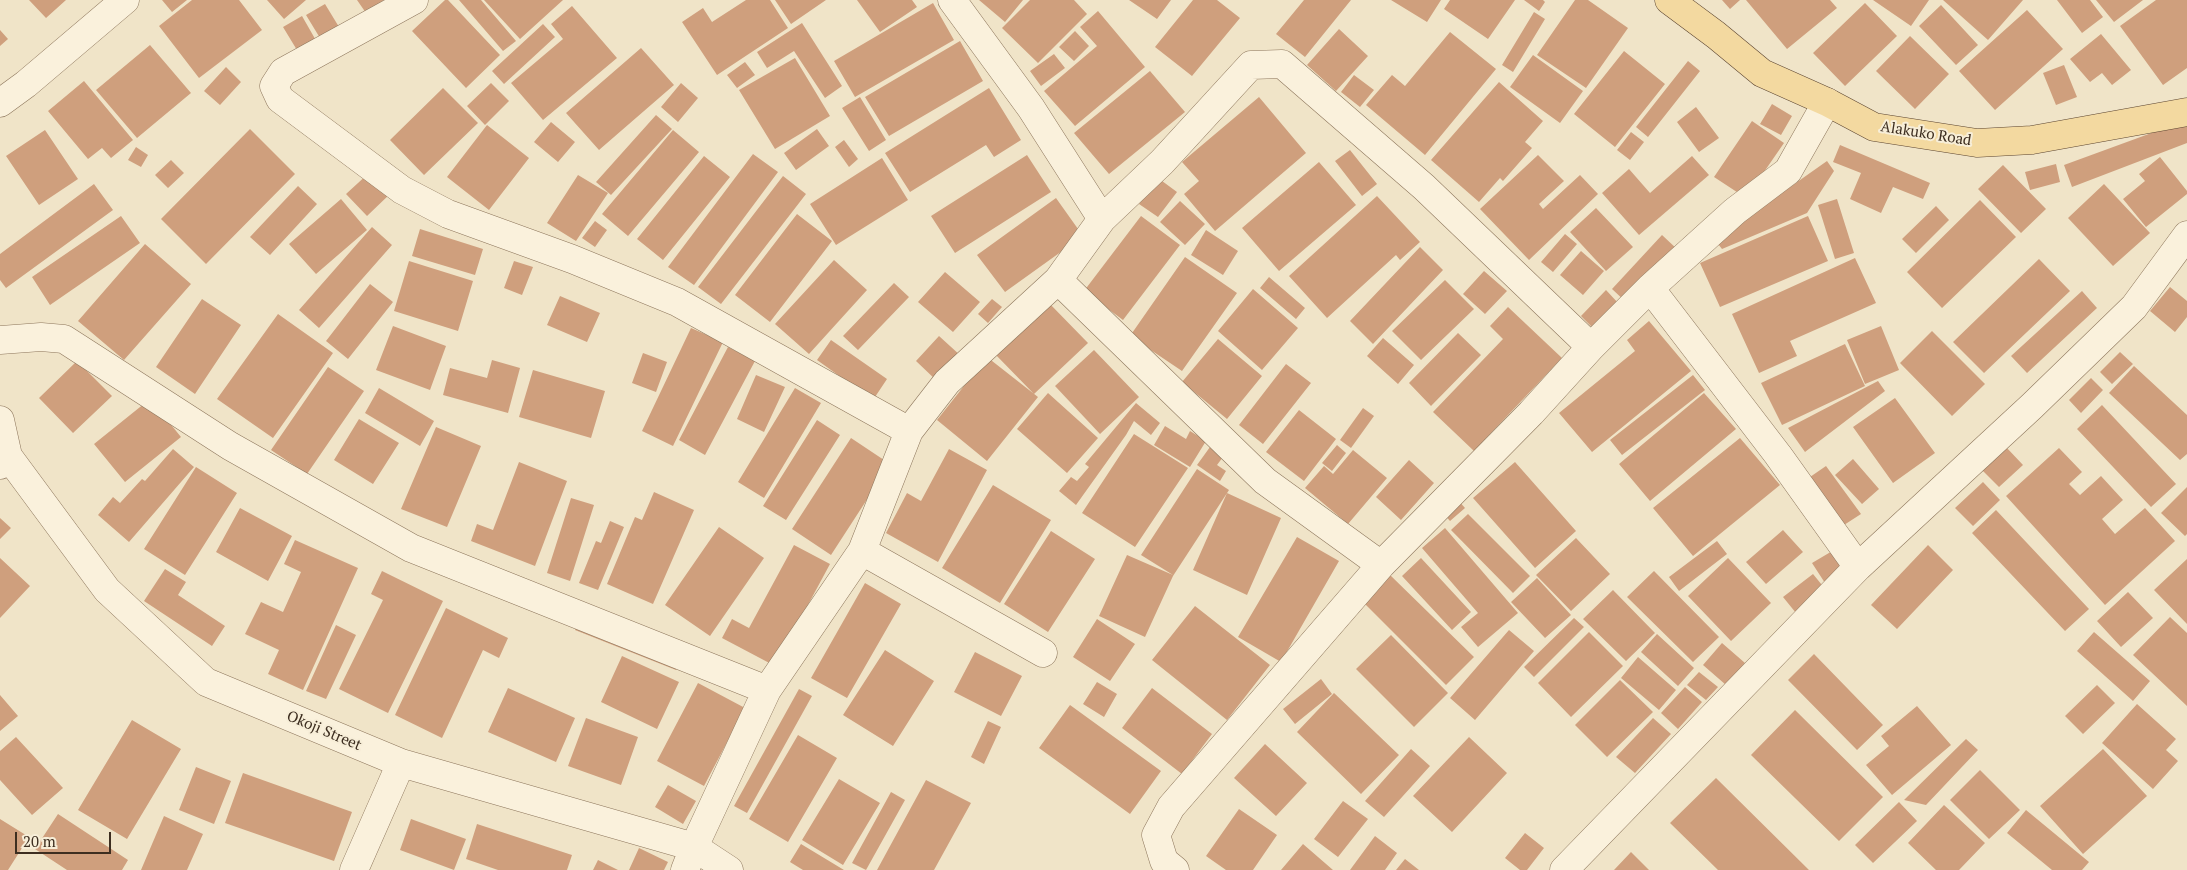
<!DOCTYPE html>
<html>
<head>
<meta charset="utf-8">
<style>
  body { margin:0 }
  #map { position:relative; width:2187px; height:870px; overflow:hidden; background:#f0e4c8; font-family:"PT Serif",serif }
  canvas { display:block }
  .scale { position:absolute; left:15px; top:832px; width:96px; height:22px; box-sizing:border-box; border:2px solid #3d2e20; border-top:0; padding-left:6px; font-size:15px; line-height:18px; white-space:nowrap; color:#3d2e20; -webkit-text-stroke:4px #f7eed8; paint-order:stroke }
</style>
</head>
<body>
<div id="map">
<canvas width="2187" height="870"></canvas>
<div class="scale">20 m</div>
</div>
<script>
const ctx = document.querySelector('canvas').getContext('2d');
ctx.lineJoin = 'round';
function paint(path, color) { ctx.fillStyle = color; ctx.fill(path, 'evenodd'); }
const toPath = rows => new Path2D(rows.map(r => 'M' + r).join(''));
function trace(path, color, width, dash) { ctx.strokeStyle = color; ctx.lineWidth = width; ctx.lineCap = dash ? 'butt' : 'round'; ctx.setLineDash(dash || []); ctx.stroke(path); }
function write(font, color, halo, rows, align = 'center') {
  ctx.font = font + ' "PT Serif",serif'; ctx.lineWidth = 4; ctx.setLineDash([]); ctx.textBaseline = 'middle'; ctx.strokeStyle = halo; ctx.fillStyle = color; for (const [text, x, y, turn = 0] of rows) {
    ctx.save(); ctx.translate(x, y); ctx.rotate((+turn || 0) * Math.PI / 180); ctx.textAlign = isNaN(turn) ? turn : align; if (halo) ctx.strokeText(text, 0, 0); ctx.fillText(text, 0, 0); ctx.restore();
  }
}
paint(toPath([
  [29,0,66,0,46,18],
  [162,0,187,0,172,12],
  [192,0,239,0,262,30,199,78,159,26],
  [267,0,306,0,284,19],
  [357,0,384,0,366,13],
  [445,0,448,0,500,55,466,88,412,31],
  [459,0,481,0,516,41,503,51],
  [484,0,563,0,520,39],
  [746,0,770,0,788,28,717,75,682,22,703,8,712,22],
  [775,0,826,0,791,24],
  [857,0,912,0,917,7,880,32],
  [979,0,1023,0,1005,22],
  [1030,0,1074,0,1087,14,1038,63,1002,28],
  [1129,0,1171,0,1157,19],
  [1193,0,1217,0,1240,18,1192,76,1155,47],
  [1304,0,1351,0,1305,57,1276,34],
  [1391,0,1441,0,1427,22],
  [1450,0,1515,0,1488,39,1444,9],
  [1524,0,1543,0,1545,2,1539,11],
  [1575,0,1588,0,1628,28,1586,88,1537,55],
  [1722,0,1740,0,1730,9],
  [1746,0,1830,0,1837,8,1787,49],
  [1873,0,1929,0,1911,26],
  [1943,0,2023,0,1988,40],
  [2057,0,2090,0,2103,17,2082,33],
  [2096,0,2143,0,2114,22],
  [2156,0,2187,0,2187,68,2163,85,2120,26],
  [933,3,954,40,855,97,834,61],
  [1865,3,1897,36,1845,86,1813,53],
  [325,4,339,27,320,38,306,15],
  [1941,5,1978,45,1956,65,1919,26],
  [572,6,617,58,543,120,511,83,563,39,551,24],
  [2027,10,2063,49,1995,110,1959,71],
  [1098,11,1145,67,1075,126,1044,91,1097,46,1080,27],
  [1534,12,1545,19,1513,72,1502,65],
  [302,16,318,44,300,55,283,27],
  [802,23,842,86,825,98,794,51,767,68,757,52],
  [543,24,555,37,504,84,492,71],
  [1339,29,1368,56,1336,91,1307,65],
  [0,30,8,39,0,46],
  [1075,31,1089,46,1074,61,1059,47],
  [1450,32,1496,69,1425,155,1366,105,1392,75,1405,86],
  [2101,34,2131,70,2112,85,2102,73,2090,82,2070,59],
  [1910,36,1949,74,1915,109,1876,71],
  [960,41,983,81,889,136,865,97],
  [150,45,191,93,137,138,96,90],
  [641,48,674,85,599,150,566,113],
  [1624,51,1665,84,1615,147,1574,114],
  [1054,54,1065,68,1041,86,1030,71],
  [1533,55,1583,91,1560,123,1510,87],
  [795,58,830,116,775,149,739,90],
  [1688,61,1700,71,1648,137,1636,127],
  [745,62,755,75,737,88,727,75],
  [2064,65,2077,97,2056,105,2043,73],
  [226,67,241,82,220,105,204,91],
  [1150,71,1185,112,1109,174,1074,133],
  [1354,75,1374,90,1360,107,1341,92],
  [84,81,133,140,111,158,102,148,88,159,48,111],
  [1499,82,1543,121,1525,142,1532,148,1503,181,1500,178,1479,202,1431,160],
  [491,83,509,101,485,125,467,106],
  [681,83,698,98,678,122,661,107],
  [443,88,478,123,424,175,390,140],
  [989,88,1021,140,994,157,986,145,910,192,885,153],
  [860,97,886,140,869,151,842,108],
  [1259,97,1306,153,1215,231,1184,194,1199,181,1182,162],
  [1772,104,1792,116,1781,135,1760,124],
  [1696,107,1719,138,1699,152,1677,122],
  [656,115,672,129,611,195,596,182],
  [2187,120,2187,143,2072,187,2064,165],
  [1752,121,1784,143,1746,198,1714,177],
  [551,122,575,142,558,162,534,142],
  [487,125,529,158,489,210,447,177],
  [250,129,295,174,206,264,161,219],
  [817,129,829,146,796,170,784,153],
  [45,130,78,179,39,205,6,156],
  [673,130,699,152,628,236,602,214],
  [1631,132,1644,142,1630,160,1617,150],
  [844,140,858,159,849,167,835,147],
  [1840,145,1930,183,1923,199,1893,187,1881,213,1850,199,1861,173,1833,162],
  [136,147,148,155,141,167,128,160],
  [1350,150,1377,184,1362,196,1335,161],
  [753,154,778,172,694,285,668,267],
  [1027,155,1051,192,955,253,931,216],
  [1538,155,1564,181,1539,204,1543,209,1580,175,1598,194,1529,260,1480,209],
  [704,156,730,177,663,260,637,239],
  [1692,156,1709,175,1639,235,1602,193,1629,169,1650,193],
  [2160,157,2187,191,2187,194,2146,227,2123,199,2145,181,2139,174],
  [882,158,908,200,836,245,810,204],
  [171,160,184,173,168,188,155,175],
  [1827,161,1834,171,1807,213,1722,249,1715,240],
  [1319,162,1356,205,1279,271,1242,228],
  [2056,164,2060,182,2030,190,2025,172],
  [2003,165,2046,209,2021,233,1978,189],
  [370,172,391,193,367,216,346,194],
  [578,175,608,193,576,241,547,223],
  [783,176,806,194,721,304,698,287],
  [1158,178,1177,192,1158,217,1139,204],
  [94,184,113,210,6,288,0,280,0,254],
  [2104,184,2150,233,2113,266,2068,218],
  [298,186,317,204,270,255,250,237],
  [1377,196,1420,242,1400,260,1396,255,1327,318,1289,276],
  [1056,198,1083,236,1005,292,977,255],
  [341,199,367,230,316,274,289,244],
  [1837,199,1854,253,1835,259,1818,205],
  [1980,200,2016,237,1942,308,1907,272],
  [1180,201,1205,224,1185,245,1160,222],
  [1936,206,1949,220,1916,253,1902,239],
  [1596,208,1633,247,1606,271,1570,232],
  [797,214,832,241,770,322,735,295],
  [121,216,140,243,50,305,32,277],
  [1141,216,1180,245,1123,320,1084,291],
  [1808,216,1828,261,1720,307,1700,263],
  [595,221,607,230,595,247,582,238],
  [372,227,392,245,319,328,299,310],
  [420,229,483,249,475,275,412,256],
  [1206,230,1238,251,1223,275,1191,255],
  [1565,234,1577,244,1553,272,1541,262],
  [1662,235,1678,250,1627,303,1612,289],
  [145,244,191,284,124,360,78,321],
  [1420,247,1443,270,1373,344,1350,321],
  [1581,251,1604,271,1583,295,1560,275],
  [1185,257,1237,293,1182,371,1130,336],
  [1855,258,1876,303,1790,341,1797,356,1759,373,1732,314],
  [2039,259,2070,291,1984,373,1953,342],
  [834,260,867,290,809,354,775,324],
  [409,261,473,281,458,331,394,311],
  [514,261,533,267,522,295,504,288],
  [1484,271,1507,291,1485,314,1463,294],
  [945,272,980,302,953,332,918,302],
  [1269,277,1305,308,1296,319,1260,288],
  [1445,280,1474,309,1421,360,1392,331],
  [894,283,909,297,858,350,843,336],
  [370,284,393,302,348,359,326,341],
  [2170,287,2187,301,2187,317,2175,332,2150,311],
  [1253,289,1298,328,1262,370,1218,331],
  [1606,290,1619,304,1594,329,1581,316],
  [2082,291,2097,308,2027,373,2011,356],
  [560,296,600,313,587,342,547,325],
  [202,299,241,325,195,394,156,367],
  [992,299,1002,307,988,323,978,314],
  [1049,303,1088,343,1034,394,995,354],
  [1508,307,1562,358,1474,451,1433,412,1503,339,1490,326],
  [278,314,333,353,273,438,217,399],
  [1649,321,1691,371,1592,452,1559,413,1635,351,1627,340],
  [393,326,446,346,430,390,376,370],
  [1881,326,1899,370,1865,384,1847,340],
  [691,328,723,342,673,446,642,431],
  [1932,331,1985,384,1952,416,1900,363],
  [1458,333,1481,355,1431,406,1409,383],
  [939,336,961,356,937,381,916,361],
  [1383,338,1414,365,1398,384,1367,356],
  [1218,339,1262,376,1227,419,1182,382],
  [831,340,887,379,873,400,817,360],
  [1845,344,1865,386,1782,425,1761,383],
  [728,347,755,361,705,455,679,440],
  [1094,350,1139,397,1100,434,1055,386],
  [2120,352,2133,364,2112,384,2100,372],
  [643,353,667,362,656,392,632,383],
  [987,357,1038,397,987,461,937,420],
  [492,360,520,368,508,413,443,395,450,368,487,378],
  [77,361,112,396,73,433,39,398],
  [1286,364,1311,383,1263,444,1239,425],
  [2134,366,2187,415,2187,454,2180,460,2109,393],
  [328,367,364,391,307,474,271,450],
  [533,370,605,391,591,438,519,417],
  [756,375,785,387,764,432,737,419],
  [1693,375,1705,390,1622,455,1610,440],
  [2091,378,2103,390,2081,413,2069,400],
  [1878,381,1885,391,1805,452,1788,428],
  [379,388,434,421,420,446,365,413],
  [795,388,821,403,764,498,738,482],
  [1048,393,1098,438,1067,473,1017,429],
  [1704,393,1736,429,1650,501,1619,464],
  [1895,398,1935,453,1893,483,1853,427],
  [150,399,181,437,125,482,94,444],
  [1136,403,1160,423,1151,435,1134,421,1126,435,1076,505,1059,491,1071,477,1077,481,1089,467,1085,464],
  [2102,405,2176,484,2151,507,2077,429],
  [1363,408,1374,416,1351,448,1340,440],
  [1299,410,1336,439,1304,481,1266,452],
  [359,419,399,443,373,484,334,460],
  [817,420,840,435,786,520,763,506],
  [1165,426,1186,439,1190,431,1206,441,1190,467,1154,445],
  [436,427,481,446,447,527,401,509],
  [1134,434,1188,468,1135,547,1082,513],
  [851,438,890,464,831,555,792,529],
  [1740,438,1780,485,1693,556,1653,508],
  [1337,445,1346,453,1332,471,1322,463],
  [1210,447,1223,457,1217,465,1226,471,1220,481,1197,465],
  [2006,447,2023,465,1999,487,1982,470],
  [2059,448,2082,472,2069,484,2080,495,2101,476,2123,500,2102,519,2115,534,2145,508,2175,541,2105,605,2006,496],
  [173,449,194,467,129,542,98,515,113,497,120,503,142,479,145,481],
  [949,449,987,470,938,562,886,533,907,493,921,501],
  [1353,450,1387,478,1348,524,1305,488,1324,466,1333,474],
  [1853,459,1879,489,1862,504,1835,475],
  [1409,460,1434,483,1401,520,1376,497],
  [519,462,567,481,535,566,471,541,477,524,493,530],
  [1515,462,1576,531,1535,568,1473,498],
  [1826,466,1861,514,1844,525,1810,477],
  [196,467,237,493,185,575,144,549],
  [1197,469,1229,490,1173,576,1145,637,1099,616,1127,555,1173,575,1141,555],
  [1983,482,2000,500,1973,526,1955,508],
  [993,485,1051,520,1000,603,942,568],
  [2187,487,2187,534,2185,536,2161,513],
  [654,492,694,510,653,604,607,584,635,517,642,520],
  [1227,493,1281,518,1247,595,1193,570],
  [571,498,594,505,570,581,547,573],
  [1457,499,1465,508,1450,521,1442,512],
  [240,508,292,536,268,581,216,552],
  [1996,510,2089,609,2065,631,1972,533],
  [1468,514,1530,576,1513,593,1451,530],
  [0,518,11,528,0,539],
  [610,521,624,527,598,590,579,583,596,541,601,543],
  [719,527,764,558,710,636,665,605],
  [1445,528,1518,613,1478,647,1461,627,1478,613,1422,548],
  [1783,530,1803,552,1766,584,1746,562],
  [1051,531,1095,559,1048,632,1004,604],
  [1297,537,1339,561,1281,662,1238,637],
  [1576,538,1610,574,1571,611,1536,575],
  [295,540,358,568,303,690,268,674,279,650,245,634,261,602,283,612,301,572,284,564],
  [1717,541,1727,554,1679,591,1669,577],
  [794,545,830,564,775,666,722,638,732,619,749,628],
  [1928,545,1953,570,1897,629,1871,605],
  [1834,550,1846,570,1825,583,1812,563],
  [0,558,30,586,0,618],
  [1421,558,1471,612,1452,630,1402,576],
  [1728,558,1771,603,1731,641,1688,596],
  [2187,559,2187,624,2154,590],
  [165,569,186,582,178,595,225,626,212,646,144,601],
  [382,571,443,601,388,713,339,689,383,600,371,594],
  [1654,571,1719,637,1693,662,1627,597],
  [1389,574,1474,657,1446,685,1362,601],
  [1813,574,1826,590,1796,613,1783,597],
  [1537,578,1571,615,1545,638,1511,602],
  [865,583,901,604,847,698,811,678],
  [1613,590,1655,633,1626,661,1583,619],
  [2128,592,2153,618,2121,647,2097,621],
  [1195,606,1270,665,1227,720,1152,660],
  [446,608,508,638,499,658,483,650,442,738,395,715],
  [2170,617,2187,633,2187,706,2133,655],
  [1574,618,1584,627,1534,677,1524,667],
  [1097,619,1135,644,1110,681,1073,657],
  [578,623,679,663,676,670,575,630],
  [336,625,356,635,326,699,306,691],
  [1509,630,1534,651,1475,720,1450,698],
  [1589,632,1623,666,1571,717,1538,683],
  [2094,632,2150,681,2133,701,2077,651],
  [1657,634,1694,668,1678,686,1641,652],
  [1391,635,1448,693,1414,727,1356,669],
  [1722,643,1745,663,1726,685,1703,665],
  [885,650,934,681,893,746,843,715],
  [975,652,1022,676,1001,716,954,692],
  [1814,654,1883,725,1857,750,1788,680],
  [622,656,679,682,657,729,601,702],
  [1638,657,1676,690,1659,710,1621,678],
  [1699,672,1718,687,1706,700,1687,685],
  [1321,679,1332,694,1295,724,1283,709],
  [1620,680,1653,712,1607,757,1575,725],
  [1097,682,1117,694,1104,717,1083,704],
  [698,683,745,708,704,786,657,761],
  [2097,685,2115,703,2083,734,2065,716],
  [1685,687,1702,702,1678,729,1661,713],
  [508,688,575,718,556,762,488,732],
  [1152,688,1212,734,1182,774,1122,728],
  [799,689,812,696,747,813,734,806],
  [1334,693,1399,755,1361,794,1297,732],
  [0,695,18,716,0,731],
  [2137,704,2176,739,2166,750,2178,761,2153,789,2102,743],
  [1070,705,1161,771,1130,814,1039,748],
  [1917,706,1951,745,1892,795,1866,765,1889,746,1881,736],
  [1795,710,1883,797,1839,841,1751,755],
  [586,718,638,737,621,785,568,766],
  [1653,718,1671,734,1635,773,1616,757],
  [132,720,181,749,127,839,78,810],
  [988,721,1001,727,984,764,971,757],
  [798,735,837,758,788,842,749,819],
  [16,737,63,788,32,815,0,780,0,751],
  [1469,737,1507,773,1452,832,1413,796],
  [1966,739,1978,750,1926,805,1904,800],
  [1265,744,1307,783,1276,816,1234,778],
  [1411,749,1430,766,1384,817,1365,801],
  [2103,749,2147,796,2083,854,2040,806],
  [196,767,231,781,214,824,179,810],
  [1980,770,2020,810,1989,839,1950,800],
  [243,773,352,812,334,861,225,823],
  [1716,778,1809,870,1718,870,1670,823],
  [839,779,880,803,843,865,802,840],
  [926,780,971,803,934,870,877,870],
  [668,785,696,801,683,824,655,807],
  [891,792,905,800,866,870,852,863],
  [1343,801,1368,819,1338,857,1314,839],
  [1899,802,1917,821,1873,863,1855,845],
  [1944,805,1985,843,1959,870,1936,870,1908,843],
  [1239,809,1277,835,1253,870,1226,870,1206,856],
  [2026,810,2089,862,2082,870,2052,870,2007,833],
  [58,814,128,860,122,870,67,870,35,849],
  [164,816,203,834,187,870,141,870],
  [0,819,29,837,8,870,0,870],
  [411,819,466,839,454,870,400,850],
  [477,824,572,855,567,870,498,870,466,859],
  [1525,833,1544,848,1527,870,1520,870,1505,858],
  [1375,836,1397,853,1385,870,1350,870],
  [801,844,844,870,803,870,790,862],
  [1303,844,1333,870,1281,870],
  [639,848,668,862,664,870,629,870],
  [1631,852,1649,870,1614,870],
  [1405,859,1419,870,1396,870],
  [598,860,618,870,593,870]
]), '#cf9f7d');
const minor = toPath([
  [414,0,283,72,274,86,280,99,402,190,448,214,572,259,677,302,909,431,862,551],
  [952,0,1031,108,1102,219,1162,162,1251,65,1282,64,1424,187,1591,347],
  [0,103,26,84,125,0],
  [1058,280,1265,481,1381,565],
  [1650,288,1778,455,1858,567],
  [0,340,41,337,64,339,230,446,411,548,767,690],
  [0,420,8,456,0,465],
  [909,431,947,382,1058,280,1102,219],
  [8,456,107,590,206,682,401,763,694,847,729,870],
  [354,870,401,763],
  [685,870,694,847,767,690,862,551,1043,653],
  [1175,870,1164,861,1156,835,1171,807,1381,565,1531,413,1591,347,1650,288,1735,211,1788,171,1827,102],
  [1564,870,1858,567,2032,406,2134,307,2187,235]
]);
const major = toPath([
  [1669,0,1716,35,1762,73,1827,102,1874,127,1977,143,2032,140,2187,112]
]);
trace(minor, '#8d765c', 29);
trace(major, '#5b4430', 29);
trace(minor, '#faf1dc', 28);
trace(major, '#f3d9a0', 28);
write('15px', '#3d2e20', '#f7eed8', [
  ["Alakuko Road",1926,134,9],
  ["Okoji Street",324,731,23]
]);
</script>
</body>
</html>
